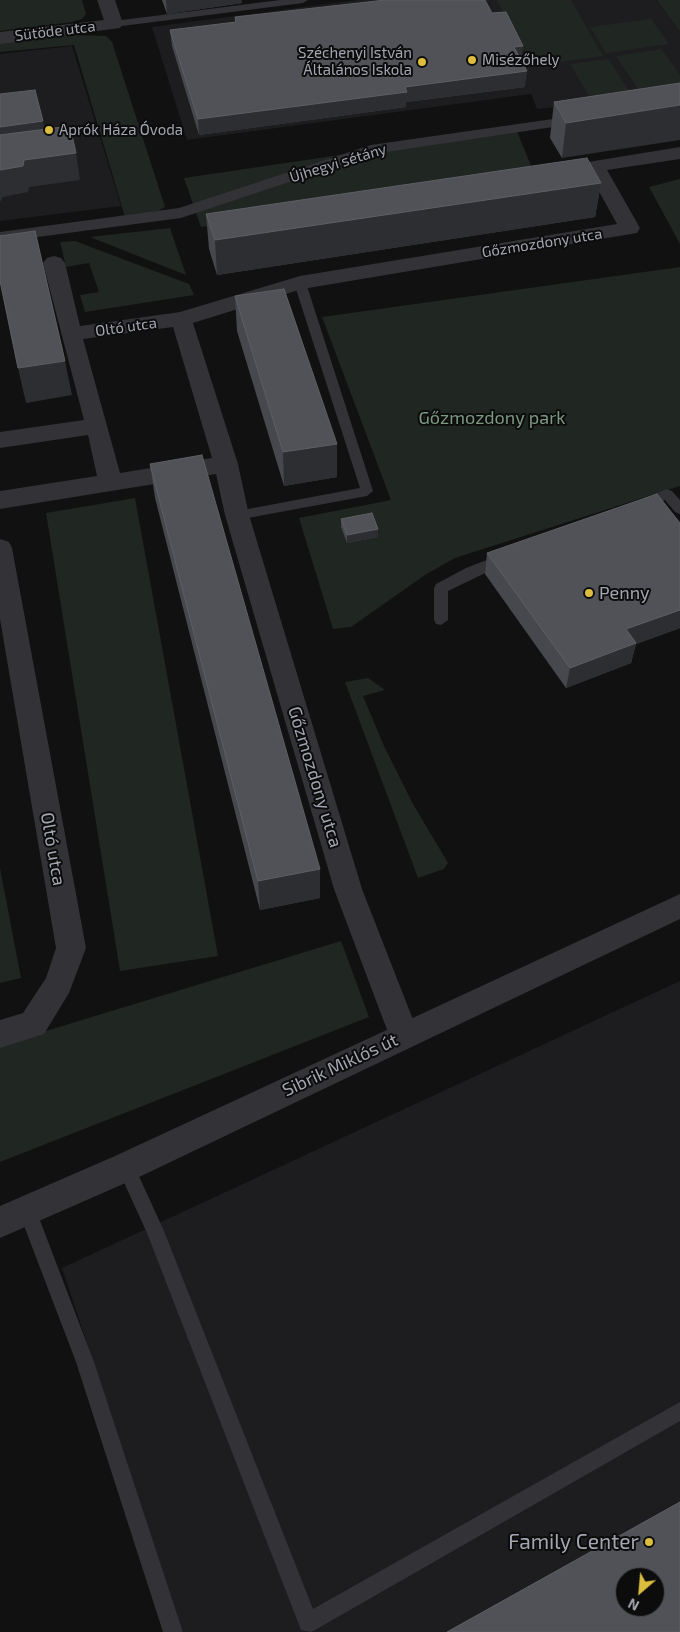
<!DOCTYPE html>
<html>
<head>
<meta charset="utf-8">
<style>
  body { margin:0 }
  #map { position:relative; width:680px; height:1632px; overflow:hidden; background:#111112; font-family:"Exo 2",sans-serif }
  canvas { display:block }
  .north { position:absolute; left:615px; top:1567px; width:50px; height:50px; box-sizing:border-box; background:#0c0c0d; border:1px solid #484a4f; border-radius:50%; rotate:207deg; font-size:14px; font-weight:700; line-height:20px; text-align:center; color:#a3a6b1 }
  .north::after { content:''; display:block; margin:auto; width:18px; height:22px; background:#ddbd3d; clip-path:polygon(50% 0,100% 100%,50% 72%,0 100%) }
</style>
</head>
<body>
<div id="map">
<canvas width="680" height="1632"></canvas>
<div class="north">N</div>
</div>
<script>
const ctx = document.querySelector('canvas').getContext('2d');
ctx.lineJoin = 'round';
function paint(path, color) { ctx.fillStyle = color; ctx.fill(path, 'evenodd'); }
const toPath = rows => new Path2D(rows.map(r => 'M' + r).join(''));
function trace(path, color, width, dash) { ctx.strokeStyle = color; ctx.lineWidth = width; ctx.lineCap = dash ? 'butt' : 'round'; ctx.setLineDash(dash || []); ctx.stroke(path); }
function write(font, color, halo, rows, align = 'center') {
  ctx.font = font + ' "Exo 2",sans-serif'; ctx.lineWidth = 4; ctx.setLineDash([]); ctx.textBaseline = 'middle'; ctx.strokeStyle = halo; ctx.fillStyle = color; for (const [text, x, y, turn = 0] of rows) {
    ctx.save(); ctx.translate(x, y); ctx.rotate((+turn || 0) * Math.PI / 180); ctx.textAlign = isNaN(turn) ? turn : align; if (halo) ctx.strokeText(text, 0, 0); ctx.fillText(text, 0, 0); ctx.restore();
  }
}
paint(toPath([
  [357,0,657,0,680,32,680,93,537,109,531,94,187,140,152,27],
  [72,46,121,206,0,221,0,54],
  [680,981,680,1632,183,1632,62,1268],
  [625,1577,655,1577,655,1607,625,1607]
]), '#1d1d1f');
paint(toPath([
  [0,0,82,0,86,14,82,19,72,22,0,31],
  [497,0,571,0,603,56,532,66],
  [657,0,680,0,680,32],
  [651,19,669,44,606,53,590,27],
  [70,35,106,36,112,42,165,207,158,211,125,217,74,45,0,52,0,42],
  [661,49,680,75,680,86,640,92,616,56],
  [609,59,629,91,590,97,570,64],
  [516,129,536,178,201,227,184,178],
  [680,179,680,244,649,187],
  [170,228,186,275,90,237],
  [75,241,189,284,194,295,85,312,80,295,99,292,89,263,66,267,60,242],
  [680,267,680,486,455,558,425,575,351,627,333,629,299,518,391,500,322,317],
  [135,498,218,956,120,971,46,513],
  [368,678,385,690,363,696,384,746,413,804,448,863,444,869,418,878,345,682],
  [0,868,21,978,0,983],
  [341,941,369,1017,0,1162,0,1045]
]), '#202621');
paint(toPath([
  [280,0,308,0,303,3,114,27,109,24,114,21,280,0],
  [300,279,306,283,373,491,367,496,237,520,232,518,230,515,232,512,360,488,294,283,300,279],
  [667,489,672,491,680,500,680,514,675,512,665,500,640,510,633,505,635,502,667,489],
  [505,553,512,558,510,561,448,591,448,620,441,625,436,624,434,620,434,588,436,584,466,568,505,553],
  [126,1159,132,1161,164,1231,313,1609,680,1402,680,1421,315,1630,311,1632,301,1630,147,1233,117,1167,120,1161,126,1159],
  [27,1202,33,1204,36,1210,94,1362,183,1632,163,1632,76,1362,18,1210,21,1204,27,1202]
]), '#323237');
paint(toPath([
  [581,115,588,119,586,122,373,154,181,218,0,242,0,232,179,208,371,145,581,115]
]), '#323237');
paint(toPath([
  [97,0,115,0,123,24,120,28,0,44,0,32,104,20,97,0],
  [680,147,680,159,607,170,640,228,637,233,302,289,193,323,238,464,249,515,362,889,419,1035,415,1045,404,1049,393,1045,389,1035,334,889,225,515,216,474,0,509,0,491,97,476,88,435,0,448,0,432,84,420,43,263,47,258,54,256,61,258,65,263,80,326,180,312,300,276,617,224,585,166,588,162,680,147],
  [173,327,212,458,120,473,83,339,173,327],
  [0,539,9,542,12,548,86,948,69,993,44,1034,0,1048,0,1020,23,1013,46,978,56,948,0,619,0,539]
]), '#323237');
paint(toPath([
  [680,894,680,919,137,1178,0,1238,0,1206,115,1156,680,894]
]), '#323237');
paint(toPath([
  [162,0,241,0,242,3,167,14],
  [492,13,522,61,525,87,406,102,406,107,199,135,172,46,170,30,235,22,235,17],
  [680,83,562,158,550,138,554,102],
  [601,183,595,217,217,275,209,249,206,214],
  [235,296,337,477,284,486,237,331],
  [150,464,320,869,320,898,260,910,155,498],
  [341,519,378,529,378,537,347,543,341,527],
  [680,523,680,628,636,644,631,663,566,688,485,574,487,553]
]), '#47484d');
paint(toPath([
  [166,0,241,0,242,3,167,14],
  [523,46,522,61,514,47],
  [527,71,525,87,406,102,406,107,199,135,198,119,405,87],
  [680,105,680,140,562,158,566,123],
  [43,121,47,148,0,158,0,127],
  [76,153,80,180,29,187,28,192,3,197,0,202,0,170,24,160],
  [601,183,595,217,217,275,215,240],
  [65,361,72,395,26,403,18,368],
  [337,444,337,477,284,486,283,452],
  [378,529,378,537,347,543,347,535],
  [680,610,680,628,636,644,631,663,566,688,570,668,626,629],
  [320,869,320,898,260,910,258,881]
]), '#2d2e31');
const building = toPath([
  [385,0,485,0,492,13,506,12,523,46,514,47,527,71,405,87,407,92,198,119,170,30,236,22,235,17,385,0],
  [680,83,680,105,566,123,554,102,680,83],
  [35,90,43,121,0,127,0,94,35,90],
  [70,126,76,153,24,160,23,166,0,170,0,135,70,126],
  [587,158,601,183,215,240,206,214,587,158],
  [35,231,65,361,18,368,0,281,0,236,35,231],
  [284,289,337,444,283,452,235,296,284,289],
  [202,455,320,869,258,881,150,464,202,455],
  [657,494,680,523,680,610,626,629,636,643,570,668,487,553,657,494],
  [372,513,378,529,347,535,341,519,372,513],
  [680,1502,680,1632,447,1632,680,1502],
  [625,1577,655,1577,655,1607,625,1607,625,1577]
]);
paint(building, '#515257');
trace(building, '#5e5f65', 1);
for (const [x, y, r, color] of [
  [472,60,5,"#ddbd3d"],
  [422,62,5,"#ddbd3d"],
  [49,130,5,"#ddbd3d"],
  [589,593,5,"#ddbd3d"],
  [649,1542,5,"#ddbd3d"]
]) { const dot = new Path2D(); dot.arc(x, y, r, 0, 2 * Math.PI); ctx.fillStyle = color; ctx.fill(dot); trace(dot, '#0c0c0d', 2); }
write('15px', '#a3a6b1', '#0c0c0d', [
  ["Sütöde utca",55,31,-7],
  ["Újhegyi sétány",338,163,-17],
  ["Gőzmozdony utca",542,243,-9],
  ["Oltó utca",126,327,-8]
]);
write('15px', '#a3a6b1', '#0c0c0d', [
  ["Széchenyi István",412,53,"right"],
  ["Általános Iskola",412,70,"right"],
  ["Misézőhely",482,60],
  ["Aprók Háza Óvoda",59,130]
], 'left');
write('18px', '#7c9a82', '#0c0c0d', [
  ["Gőzmozdony park",492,418]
]);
write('18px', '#a3a6b1', '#0c0c0d', [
  ["Penny",599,593]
], 'left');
write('18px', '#a3a6b1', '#0c0c0d', [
  ["Gőzmozdony utca",315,777,73],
  ["Oltó utca",53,849,80],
  ["Sibrik Miklós út",340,1065,-25]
]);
write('21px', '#a3a6b1', '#0c0c0d', [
  ["Family Center",639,1542]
], 'right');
</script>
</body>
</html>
